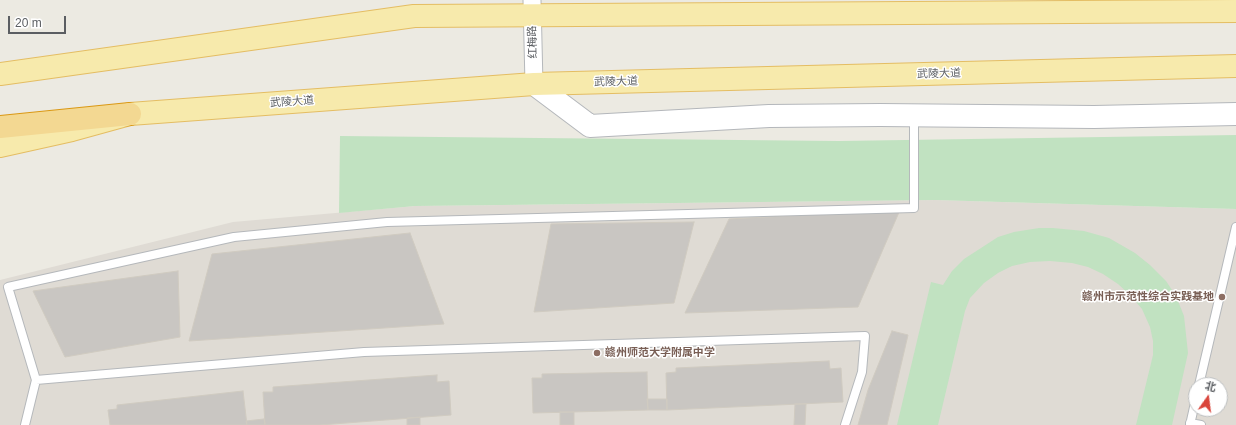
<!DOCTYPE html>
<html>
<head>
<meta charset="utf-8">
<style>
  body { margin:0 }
  #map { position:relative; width:1236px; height:425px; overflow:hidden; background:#eceae2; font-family:Arial,"Noto Sans SC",sans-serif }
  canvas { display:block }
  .north { position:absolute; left:1188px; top:377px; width:40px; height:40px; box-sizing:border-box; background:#fff; border:1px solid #bdbfc0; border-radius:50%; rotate:14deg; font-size:11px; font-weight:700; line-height:16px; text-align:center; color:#5b5e62 }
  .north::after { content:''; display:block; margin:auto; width:14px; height:18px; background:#d9453b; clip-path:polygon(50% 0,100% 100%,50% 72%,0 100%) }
  .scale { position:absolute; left:8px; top:16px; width:58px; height:18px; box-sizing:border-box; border:2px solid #5b5e62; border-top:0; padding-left:5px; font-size:12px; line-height:14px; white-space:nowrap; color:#5b5e62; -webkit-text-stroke:3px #fff; paint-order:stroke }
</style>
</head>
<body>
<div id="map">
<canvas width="1236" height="425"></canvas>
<div class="north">北</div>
<div class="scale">20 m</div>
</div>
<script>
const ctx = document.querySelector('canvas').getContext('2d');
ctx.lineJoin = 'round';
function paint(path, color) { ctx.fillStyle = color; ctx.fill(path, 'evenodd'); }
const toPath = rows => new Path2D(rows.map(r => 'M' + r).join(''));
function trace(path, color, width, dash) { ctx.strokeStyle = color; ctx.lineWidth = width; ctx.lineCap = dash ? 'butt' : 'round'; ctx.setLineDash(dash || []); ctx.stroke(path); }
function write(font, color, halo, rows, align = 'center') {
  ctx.font = font + ' Arial,"Noto Sans SC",sans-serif'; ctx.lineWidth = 3; ctx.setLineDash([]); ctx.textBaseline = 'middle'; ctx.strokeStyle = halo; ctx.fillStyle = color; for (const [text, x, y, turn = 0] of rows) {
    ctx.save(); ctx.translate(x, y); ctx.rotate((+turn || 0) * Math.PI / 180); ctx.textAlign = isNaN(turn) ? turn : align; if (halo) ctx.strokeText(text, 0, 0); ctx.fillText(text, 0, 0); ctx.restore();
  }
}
paint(toPath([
  [935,200,1236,209,1236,425,0,425,0,280,233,222,415,206],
  [1196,385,1220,385,1220,409,1196,409]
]), '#dfdbd4');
paint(toPath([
  [1236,135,1236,209,935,200,415,206,339,213,340,136,839,141],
  [1039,228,1053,228,1084,231,1109,238,1135,253,1150,265,1166,281,1176,296,1184,316,1188,353,1172,425,1136,425,1153,355,1153,341,1150,327,1142,309,1130,295,1118,284,1103,274,1088,267,1072,263,1050,261,1030,262,1012,266,998,273,984,283,970,298,965,311,938,425,897,425,931,282,943,285,952,271,964,259,998,237,1014,232]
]), '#c1e2c1');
const building = toPath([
  [900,210,858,307,685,313,729,219,900,210],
  [694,222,674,303,534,312,551,224,694,222],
  [410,233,444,324,189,341,212,254,410,233],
  [178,271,180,337,65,357,33,291,178,271],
  [892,331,908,335,887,425,858,425,868,390,892,331],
  [829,361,830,369,841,368,843,402,667,410,666,373,676,372,676,368,829,361],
  [647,372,648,410,533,413,532,378,542,378,542,374,647,372],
  [437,375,437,382,449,381,451,415,320,425,265,425,263,392,273,392,273,387,437,375],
  [243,391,247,425,110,425,108,410,117,409,117,405,243,391],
  [647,399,667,399,667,410,648,410,647,399],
  [795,404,806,404,805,425,794,425,795,404],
  [560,412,574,412,574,425,560,425,560,412],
  [420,417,420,425,407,425,407,418,420,417],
  [264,419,265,425,247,425,246,421,264,419]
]);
paint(building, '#c9c6c2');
trace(building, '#d0cbc1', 1);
const lane = toPath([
  [36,380,364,352,865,336,862,372,845,425],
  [1199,385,1236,227],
  [1190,423,1201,425],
  [25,425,36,380,8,287,234,237,387,222,914,208,914,116],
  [1190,425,1196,398]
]);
const street = toPath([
  [532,0,534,84]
]);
const secondary = toPath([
  [534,84,590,126,769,116,880,115,1094,117,1236,114]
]);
const primary = toPath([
  [0,74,414,16,1236,11],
  [0,146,72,130,130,114,534,84,1236,66]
]);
const highway = toPath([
  [0,127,130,114]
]);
trace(lane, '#b5b8bb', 10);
trace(street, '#b5b8bb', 19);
trace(secondary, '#b4b7bb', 24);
trace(primary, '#e4bd63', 24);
trace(highway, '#da9814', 24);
trace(lane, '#fff', 8);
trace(street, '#fff', 17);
trace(secondary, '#fff', 22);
trace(primary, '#f7eaac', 22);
trace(highway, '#f3d892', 22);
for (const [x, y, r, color] of [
  [1222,297,4,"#8d6e63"],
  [597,353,4,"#8d6e63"]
]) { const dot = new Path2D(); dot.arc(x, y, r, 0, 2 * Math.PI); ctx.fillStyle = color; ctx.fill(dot); trace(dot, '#fff', 1.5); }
write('11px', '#5b5e62', '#fff', [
  ["红梅路",533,42,-92],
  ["武陵大道",939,74,-1],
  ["武陵大道",616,82,-1],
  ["武陵大道",292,102,-4]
]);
write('bold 11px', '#785e54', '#fff', [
  ["赣州市示范性综合实践基地",1214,297],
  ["赣州师范大学附属中学",605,353,"left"]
], 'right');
</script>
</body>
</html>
